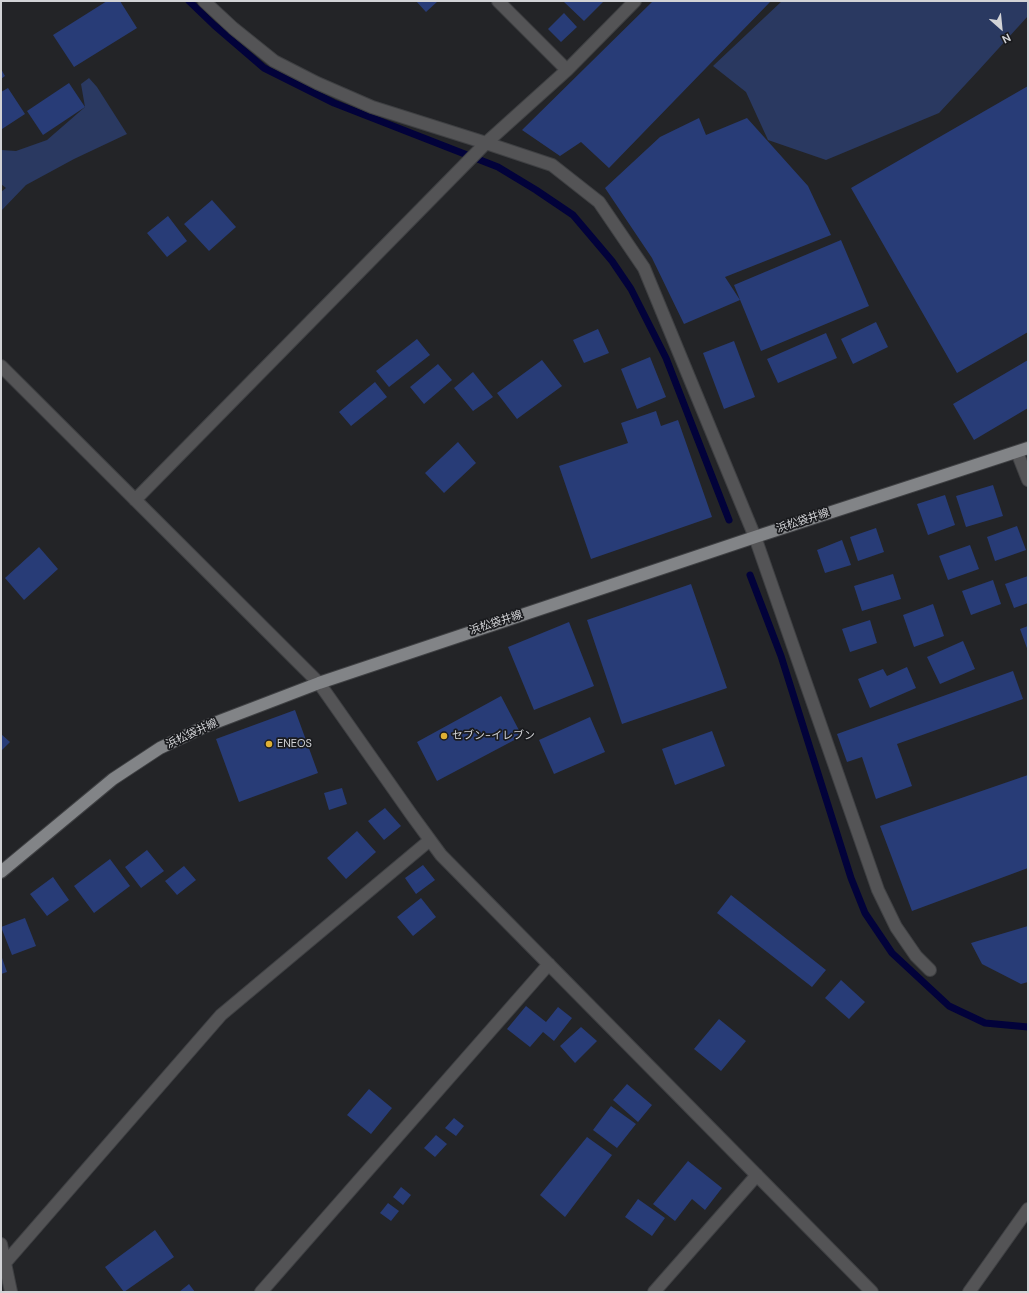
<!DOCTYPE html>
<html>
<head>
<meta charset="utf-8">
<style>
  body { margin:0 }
  #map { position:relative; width:1029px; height:1293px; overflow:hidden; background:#232427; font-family:"DM Sans",sans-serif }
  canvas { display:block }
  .frame { position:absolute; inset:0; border:2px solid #d2d3d6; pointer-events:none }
  .north { position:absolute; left:981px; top:8px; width:40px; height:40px; -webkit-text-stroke:3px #1a1b1e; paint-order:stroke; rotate:153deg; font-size:11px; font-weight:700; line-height:16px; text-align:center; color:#d2d3d6 }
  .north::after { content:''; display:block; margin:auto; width:14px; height:18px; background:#d2d3d6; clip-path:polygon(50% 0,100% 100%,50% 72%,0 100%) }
</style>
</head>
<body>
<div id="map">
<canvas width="1029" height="1293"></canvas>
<div class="frame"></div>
<div class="north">N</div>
</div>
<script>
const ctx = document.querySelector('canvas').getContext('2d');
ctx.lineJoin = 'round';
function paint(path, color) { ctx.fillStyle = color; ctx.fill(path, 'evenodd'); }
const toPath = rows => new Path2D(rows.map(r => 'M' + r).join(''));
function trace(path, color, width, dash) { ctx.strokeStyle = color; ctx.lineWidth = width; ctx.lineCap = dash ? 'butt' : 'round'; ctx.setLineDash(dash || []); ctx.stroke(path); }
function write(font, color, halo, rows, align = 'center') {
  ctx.font = font + ' "DM Sans","Noto Sans JP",sans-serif'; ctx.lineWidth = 3.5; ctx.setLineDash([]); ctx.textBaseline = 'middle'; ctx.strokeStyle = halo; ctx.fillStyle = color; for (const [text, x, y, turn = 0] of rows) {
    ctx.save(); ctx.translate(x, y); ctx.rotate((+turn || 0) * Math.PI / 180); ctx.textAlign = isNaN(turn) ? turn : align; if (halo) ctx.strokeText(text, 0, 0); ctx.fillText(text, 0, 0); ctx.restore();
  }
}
paint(toPath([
  [782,1,1028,1,1028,16,978,71,939,113,826,160,768,140,746,92,713,66],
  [89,78,97,87,127,134,74,159,26,185,1,211,1,192,6,188,1,184,1,150,16,151,47,140,85,107,81,84]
]), '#2a3961');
trace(toPath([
  [189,1,214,25,264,68,334,103,498,167,536,190,573,215,612,261,631,289,666,358,729,520],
  [750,575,781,656,851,878,865,913,892,953,949,1006,985,1023,1028,1027]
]), '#02023a', 7);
paint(toPath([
  [107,1,120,1,137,28,74,67,53,35],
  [416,1,438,1,426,12],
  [565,1,604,1,584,21,564,2],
  [653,1,771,1,609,168,581,142,560,156,522,130],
  [564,13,577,27,561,42,548,29],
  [1,69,5,76,1,79],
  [69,83,85,107,43,135,27,111],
  [1028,86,1028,332,957,373,851,188],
  [8,88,25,114,2,129,1,127,1,92],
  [699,118,706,135,747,118,808,186,831,235,725,277,740,300,684,324,652,258,605,188,660,137],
  [212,200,236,227,209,251,184,224],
  [168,216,187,241,167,257,147,233],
  [841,240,869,306,761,351,734,285],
  [876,322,888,347,853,364,841,339],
  [598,329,609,353,584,363,573,340],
  [826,333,837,358,778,383,767,359],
  [417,339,430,355,389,387,376,371],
  [734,341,755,397,724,409,703,353],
  [650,357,666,397,637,409,621,369],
  [542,360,562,386,517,419,497,393],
  [1028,360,1028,408,974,440,953,404],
  [438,364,452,380,424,404,410,387],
  [473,372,493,397,473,411,454,388],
  [375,382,387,397,351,426,339,412],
  [656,411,661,426,678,420,712,517,591,559,559,466,628,443,621,423],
  [458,442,476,463,444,493,425,473],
  [993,485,1003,516,966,527,956,496],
  [945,495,955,525,928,535,917,504],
  [1017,526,1026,550,995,561,987,537],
  [876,528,884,552,858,561,850,537],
  [842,540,851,565,825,573,817,550],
  [970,545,979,569,948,580,939,556],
  [39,547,58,569,24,600,5,578],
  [893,574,901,599,862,611,854,586],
  [1028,576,1028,603,1014,608,1005,584],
  [993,580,1001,604,971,615,962,591],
  [691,584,727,688,622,724,587,620],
  [933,604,944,636,914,647,903,615],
  [870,620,877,643,850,652,842,629],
  [569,622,594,686,534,710,508,647],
  [1028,626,1028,651,1020,629],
  [963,641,975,669,940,684,927,657],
  [907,667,916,688,870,708,858,679,883,669,887,676],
  [1013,671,1023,699,897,744,912,786,876,799,862,757,847,762,837,734],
  [501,696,522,736,437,781,417,742],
  [295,710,318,773,239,802,216,739],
  [590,717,605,752,554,774,539,740],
  [712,731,725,766,675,785,662,749],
  [1,734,10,742,1,751],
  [1028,775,1028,868,912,911,880,826],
  [342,788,347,804,329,810,324,793],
  [385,808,401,826,384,840,368,821],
  [357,831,376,852,346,879,327,858],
  [147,850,164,871,141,888,125,867],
  [110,859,130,886,94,913,74,886],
  [423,865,435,880,416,894,405,878],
  [184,866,196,880,177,895,165,881],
  [53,877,69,900,47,916,30,894],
  [731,895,826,970,812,987,717,913],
  [421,898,436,917,413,936,397,917],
  [25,918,36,946,12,955,1,927],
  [1028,926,1028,982,1021,984,982,964,971,943],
  [1,955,7,972,1,974],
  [841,980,865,1002,849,1019,825,998],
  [526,1006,546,1022,558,1007,572,1018,554,1041,543,1032,530,1047,507,1029],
  [719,1019,746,1041,721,1071,694,1049],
  [581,1027,597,1041,575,1063,560,1046],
  [627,1084,652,1105,638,1122,613,1100],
  [369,1089,392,1108,371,1134,347,1115],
  [611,1106,636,1124,617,1148,593,1130],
  [454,1118,464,1126,456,1136,445,1128],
  [436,1135,447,1144,435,1157,424,1148],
  [587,1137,612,1155,565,1217,540,1195],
  [688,1161,722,1188,705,1210,692,1199,675,1221,653,1204],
  [401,1187,411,1195,403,1205,393,1197],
  [638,1199,665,1218,652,1236,625,1217],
  [388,1203,399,1211,391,1221,380,1213],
  [155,1230,174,1257,124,1292,105,1267],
  [189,1284,195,1292,179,1292]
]), '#283c77');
const minor = toPath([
  [204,1,233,28,274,61,317,83,372,107,486,143,552,165,599,202,644,268,755,537,878,890,896,927,916,956,930,970],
  [498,1,567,70],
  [1,366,319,683,411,814,441,855,872,1292],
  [1017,452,1028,480],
  [135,500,486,143,567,70,635,1],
  [1,1244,11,1292],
  [5,1263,221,1015,430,840],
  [261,1292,549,964],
  [654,1292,757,1175],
  [969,1292,1028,1209]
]);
const major = toPath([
  [1,872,113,779,160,748,204,727,319,683,755,537,1028,448]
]);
trace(minor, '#3f4043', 14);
trace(major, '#3f4043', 14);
trace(minor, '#545456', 12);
trace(major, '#828487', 12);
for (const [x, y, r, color] of [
  [444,736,4,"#dfb034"],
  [269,744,4,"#dfb034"]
]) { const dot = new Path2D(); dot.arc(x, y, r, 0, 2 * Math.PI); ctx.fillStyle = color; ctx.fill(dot); trace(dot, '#1a1b1e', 1.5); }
write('11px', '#d2d3d6', '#1a1b1e', [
  ["浜松袋井線",803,521,-18],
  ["浜松袋井線",496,623,-18],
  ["浜松袋井線",192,734,-25]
]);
write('11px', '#d2d3d6', '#1a1b1e', [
  ["セブン-イレブン",452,736],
  ["ENEOS",277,744]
], 'left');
</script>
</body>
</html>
